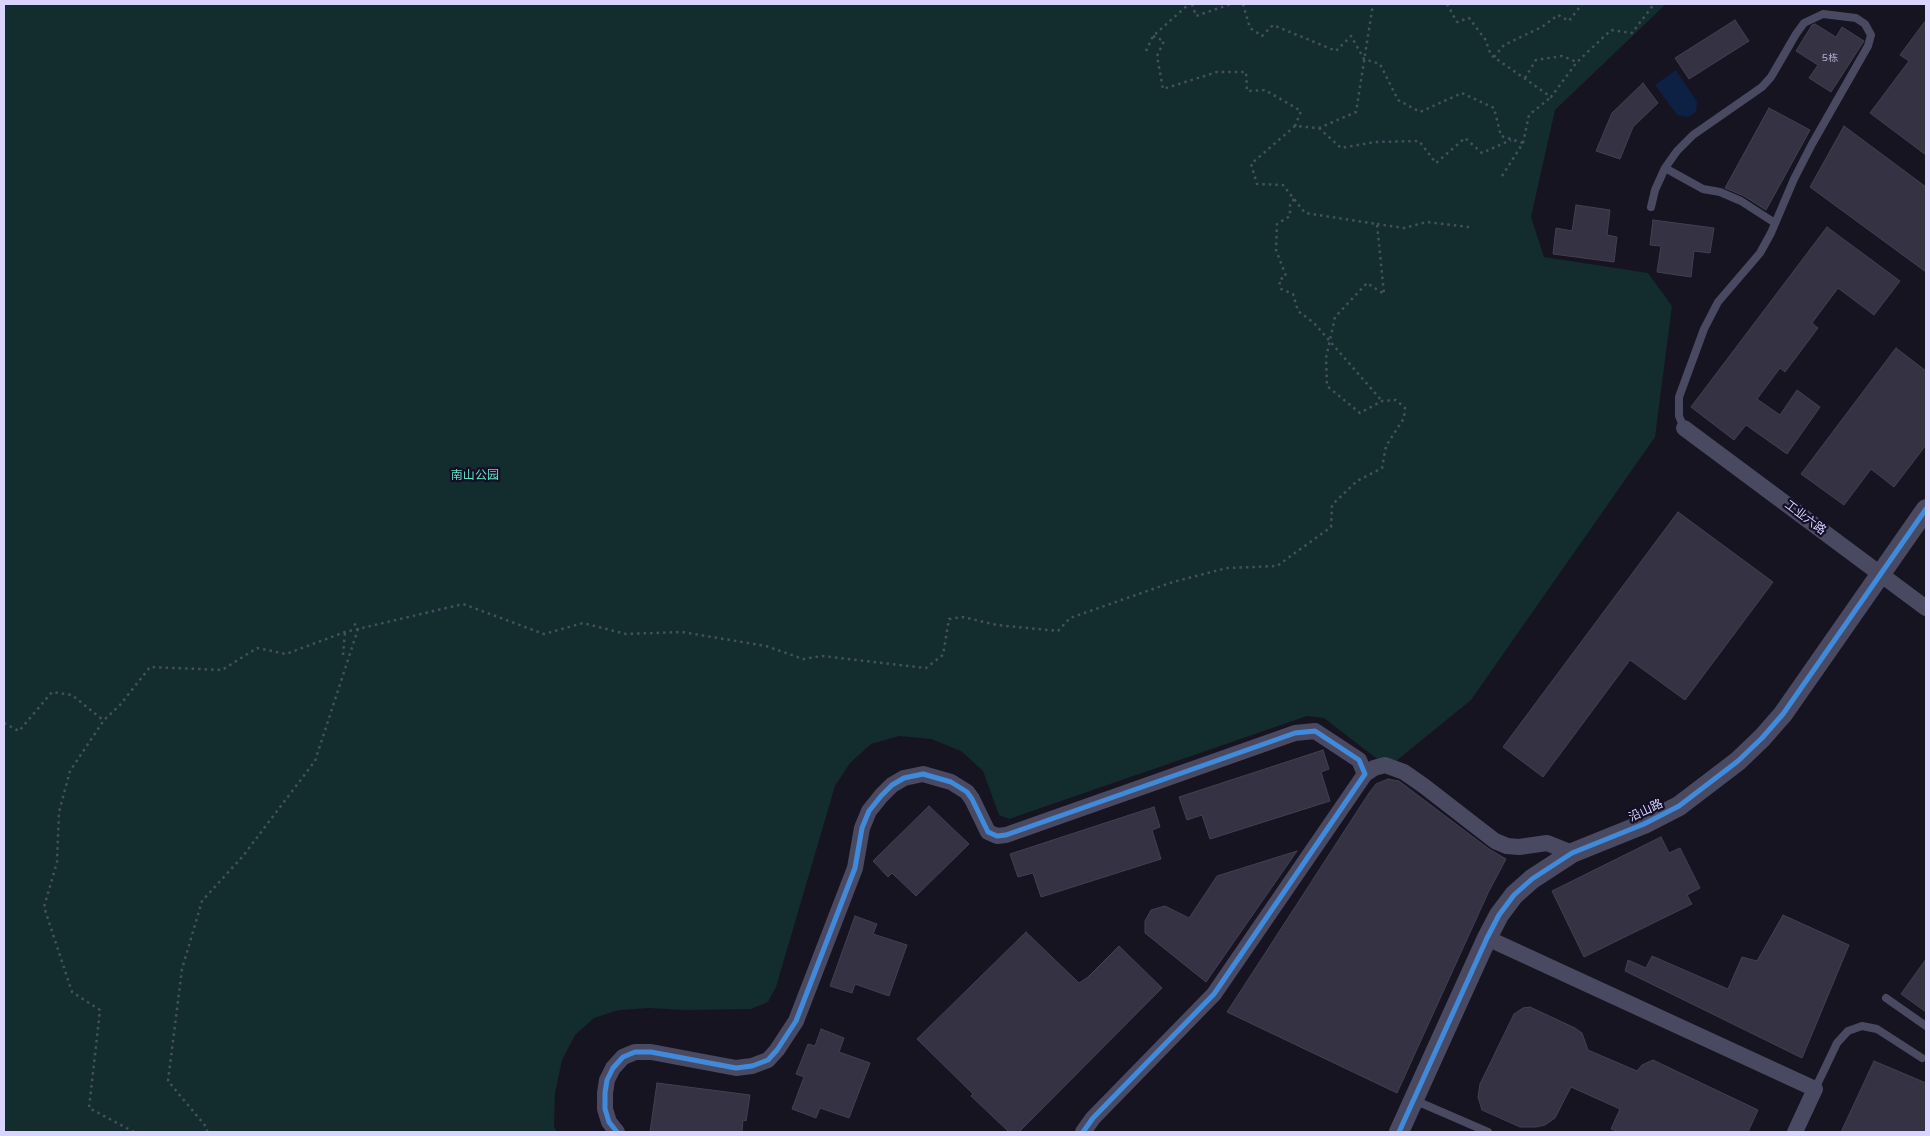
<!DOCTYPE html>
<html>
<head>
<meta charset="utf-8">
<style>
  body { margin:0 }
  #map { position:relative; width:1930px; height:1136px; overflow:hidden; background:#161421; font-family:"Varela Round",sans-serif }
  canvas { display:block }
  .frame { position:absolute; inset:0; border:5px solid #d9d4ff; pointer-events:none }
</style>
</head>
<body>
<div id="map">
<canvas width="1930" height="1136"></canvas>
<div class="frame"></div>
</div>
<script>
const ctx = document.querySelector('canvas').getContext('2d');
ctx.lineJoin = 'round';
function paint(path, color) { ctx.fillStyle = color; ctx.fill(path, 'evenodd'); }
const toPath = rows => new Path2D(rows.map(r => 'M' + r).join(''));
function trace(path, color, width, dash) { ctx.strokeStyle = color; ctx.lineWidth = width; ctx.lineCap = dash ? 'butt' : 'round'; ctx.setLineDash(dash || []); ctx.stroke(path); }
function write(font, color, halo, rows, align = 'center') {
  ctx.font = font + ' "Varela Round","Noto Sans SC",sans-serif'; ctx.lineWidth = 4.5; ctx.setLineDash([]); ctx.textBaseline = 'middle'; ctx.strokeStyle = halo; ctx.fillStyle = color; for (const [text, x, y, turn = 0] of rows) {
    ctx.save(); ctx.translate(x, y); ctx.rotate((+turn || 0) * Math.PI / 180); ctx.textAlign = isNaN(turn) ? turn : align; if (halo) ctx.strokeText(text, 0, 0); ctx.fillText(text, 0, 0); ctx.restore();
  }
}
paint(toPath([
  [4,4,1666,4,1555,110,1531,217,1544,257,1648,273,1672,306,1655,437,1471,700,1385,770,1385,765,1324,718,1307,716,1009,819,999,815,983,771,961,751,931,739,899,736,871,744,850,763,835,786,776,987,768,1002,751,1009,686,1010,649,1008,619,1010,594,1018,575,1035,562,1060,555,1093,554,1126,557,1132,4,1132]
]), '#132c2d');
paint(toPath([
  [1676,70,1697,102,1696,112,1688,117,1678,115,1675,112,1655,85]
]), '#0d2144');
const building = toPath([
  [1735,20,1749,41,1689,79,1675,58,1735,20],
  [1926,20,1926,155,1870,113,1909,61,1900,55,1926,20],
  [1815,24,1836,37,1842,27,1864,41,1831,92,1809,78,1818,65,1796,51,1812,25,1815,24],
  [1643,83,1658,103,1633,127,1620,159,1596,151,1612,113,1643,83],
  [1769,108,1810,130,1766,210,1744,196,1725,188,1769,108],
  [1844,126,1926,187,1926,272,1810,187,1844,126],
  [1576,205,1610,210,1607,235,1617,237,1614,262,1553,254,1556,228,1572,231,1576,205],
  [1653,220,1714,228,1710,253,1694,251,1691,277,1657,272,1661,246,1650,245,1653,220],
  [1827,227,1900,281,1874,315,1838,288,1812,323,1818,328,1785,372,1780,368,1757,399,1780,415,1797,390,1820,407,1787,454,1746,425,1734,440,1691,407,1827,227],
  [1896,348,1926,371,1926,445,1894,487,1871,469,1844,505,1801,474,1896,348],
  [1678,512,1773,582,1685,700,1630,660,1543,777,1503,747,1678,512],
  [1323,750,1329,769,1321,772,1330,801,1210,839,1202,815,1187,820,1179,797,1323,750],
  [1388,779,1399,781,1489,849,1506,859,1488,893,1397,1093,1227,1012,1369,793,1376,784,1388,779],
  [929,806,969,844,916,896,892,873,888,877,873,861,929,806],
  [1154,807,1160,827,1152,830,1161,859,1041,897,1033,873,1018,877,1010,854,1154,807],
  [1661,837,1669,853,1680,848,1700,888,1687,895,1692,904,1584,957,1552,891,1661,837],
  [1297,851,1206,982,1145,933,1145,921,1151,910,1165,906,1189,918,1217,876,1297,851],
  [1783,915,1849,945,1802,1058,1625,971,1628,960,1646,968,1652,956,1728,989,1742,957,1757,961,1783,915],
  [855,916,877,924,873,934,907,945,889,996,855,984,852,993,830,986,855,916],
  [1026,932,1079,983,1088,977,1119,946,1162,988,1019,1132,1009,1132,971,1096,973,1094,917,1039,1026,932],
  [1926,959,1926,1012,1901,994,1926,959],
  [1530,1007,1575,1028,1582,1033,1588,1050,1637,1071,1642,1065,1653,1060,1758,1110,1748,1132,1619,1132,1611,1129,1620,1109,1571,1087,1555,1118,1545,1125,1536,1127,1520,1127,1482,1110,1478,1097,1480,1084,1514,1014,1523,1008,1530,1007],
  [821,1029,844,1038,839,1052,870,1063,849,1118,820,1108,816,1118,792,1109,804,1077,796,1074,808,1044,815,1046,821,1029],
  [1874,1061,1926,1083,1926,1127,1924,1132,1841,1132,1874,1061],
  [657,1083,750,1095,746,1121,743,1120,742,1132,650,1132,657,1083]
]);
paint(building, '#343243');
trace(building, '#433f54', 1);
trace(toPath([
  [1192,4,1196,16,1231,4],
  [1243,4,1250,28,1262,36,1273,25,1336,51,1351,36,1364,59,1380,64,1398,100,1420,112,1462,93,1494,108,1501,136,1523,143],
  [1447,4,1457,22,1469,18,1485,39,1491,55,1551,97,1577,62,1611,30,1632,33,1654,4],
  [1153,36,1164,41,1157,56,1163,89,1217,72,1246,72,1247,91,1265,90,1301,111,1295,126],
  [1146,51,1153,36,1189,4],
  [1494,57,1504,45,1542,27,1558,15,1569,21,1582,4],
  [1525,78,1536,60,1562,56,1577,62],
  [1319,128,1341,148,1375,142,1419,141,1436,163,1465,138,1482,153,1511,140],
  [1502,176,1523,143,1529,115,1551,97],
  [1294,199,1290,205,1290,216,1277,224,1276,250,1286,276,1279,280,1281,289,1293,294,1298,311,1314,323,1382,401],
  [1377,224,1404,228,1427,222,1469,227],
  [343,655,345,632],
  [4,723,19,731,52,692,72,695,103,720],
  [134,1132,89,1108,100,1010,72,992,44,907,57,862,59,812,70,771,104,720,120,705,150,667,222,670,257,648,286,654,345,632,463,604,544,634,583,623,626,634,682,632,766,646,803,659,822,656,926,668,943,655,949,619,963,617,997,625,1058,631,1070,618,1173,582,1227,568,1277,566,1331,527,1332,505,1357,481,1382,468,1386,446,1404,418,1405,408,1396,400,1382,401,1360,413,1327,386,1326,358,1335,317,1367,283,1384,294,1377,224,1305,213,1283,185,1257,184,1251,164,1295,126,1319,128,1356,112,1373,4],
  [207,1132,207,1128,168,1081,182,969,202,901,243,856,315,761,358,629,354,623]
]), '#44505f', 2.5, [2.5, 4]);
trace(toPath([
  [1665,168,1703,189,1720,192,1741,201,1775,223],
  [1651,207,1655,190,1665,168,1677,151,1693,135,1762,87,1771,77,1796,34,1804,23,1823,14,1856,18,1865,24,1871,35,1868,46,1812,144,1794,179,1771,233,1760,253,1718,302,1704,329,1679,397,1679,416,1684,428],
  [1886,998,1926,1026],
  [1815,1089,1837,1043,1848,1031,1862,1026,1877,1029,1922,1058],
  [1414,1100,1488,1132]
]), '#4a4962', 8);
trace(toPath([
  [1684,428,1926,608],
  [1365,774,1374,768,1385,765,1404,772,1424,786,1495,841,1507,846,1519,847,1547,843,1572,853],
  [1487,938,1815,1089,1795,1132],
  [617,1132,609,1122,605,1109,605,1093,607,1080,613,1068,623,1057,635,1052,651,1052,736,1068,752,1066,768,1060,777,1050,796,1021,855,868,862,828,869,811,881,796,892,785,904,778,923,774,951,782,967,792,972,799,988,832,997,836,1006,835,1295,733,1315,731,1359,760,1365,774,1214,994,1093,1118,1083,1132]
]), '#4a4962', 16);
trace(toPath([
  [1399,1132,1487,938,1499,915,1514,895,1532,879,1572,853,1644,824,1679,806,1738,761,1762,738,1783,714,1926,509]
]), '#4a4962', 20);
trace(toPath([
  [617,1132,609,1122,605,1109,605,1093,607,1080,613,1068,623,1057,635,1052,651,1052,736,1068,752,1066,768,1060,777,1050,796,1021,855,868,862,828,869,811,881,796,892,785,904,778,923,774,951,782,967,792,972,799,988,832,997,836,1006,835,1295,733,1315,731,1359,760,1365,774,1214,994,1093,1118,1083,1132],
  [1399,1132,1487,938,1499,915,1514,895,1532,879,1572,853,1644,824,1679,806,1738,761,1762,738,1783,714,1926,509]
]), '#408adc', 5);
write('10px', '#b0acd0', null, [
  ["5栋",1830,58]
]);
write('12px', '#5fe0c0', '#130f26', [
  ["南山公园",475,476]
]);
write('12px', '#d9d4ff', '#130f26', [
  ["工业六路",1805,518,37],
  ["沿山路",1646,811,-25]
]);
</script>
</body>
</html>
